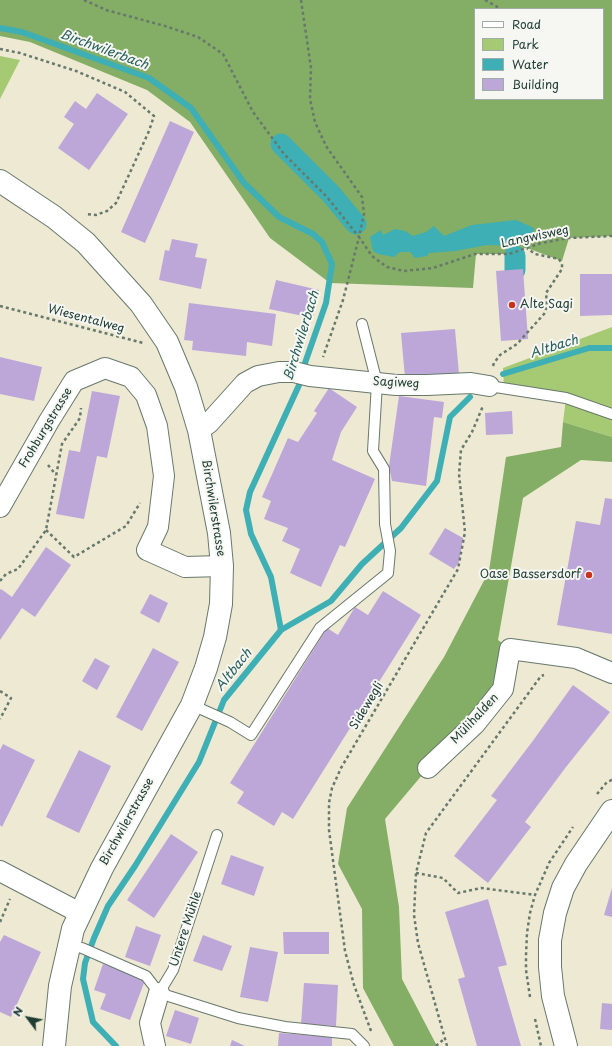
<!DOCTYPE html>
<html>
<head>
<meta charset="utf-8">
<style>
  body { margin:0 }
  #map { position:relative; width:612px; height:1046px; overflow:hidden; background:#eee9d3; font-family:"Playpen Sans",sans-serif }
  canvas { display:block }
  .legend { position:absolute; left:474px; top:8px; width:130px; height:92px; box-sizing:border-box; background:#f6f6f2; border:1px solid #a0aca6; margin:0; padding:5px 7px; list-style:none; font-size:12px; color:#1f3d34 }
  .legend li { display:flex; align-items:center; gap:8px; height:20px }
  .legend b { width:20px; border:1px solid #a0aca6 }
  .north { position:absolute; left:8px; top:998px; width:40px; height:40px; -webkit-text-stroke:3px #f6f6f2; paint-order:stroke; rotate:302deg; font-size:11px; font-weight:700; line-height:16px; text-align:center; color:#1f3d34 }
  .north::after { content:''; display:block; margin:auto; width:14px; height:18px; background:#1f3d34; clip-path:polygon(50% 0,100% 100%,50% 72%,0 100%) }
</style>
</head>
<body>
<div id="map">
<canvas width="612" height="1046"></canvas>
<ul class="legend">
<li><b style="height:5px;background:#fff"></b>Road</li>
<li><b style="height:11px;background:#a6c973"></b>Park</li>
<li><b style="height:11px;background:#3dafb5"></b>Water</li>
<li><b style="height:11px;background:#bda7d8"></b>Building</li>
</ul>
<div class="north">N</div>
</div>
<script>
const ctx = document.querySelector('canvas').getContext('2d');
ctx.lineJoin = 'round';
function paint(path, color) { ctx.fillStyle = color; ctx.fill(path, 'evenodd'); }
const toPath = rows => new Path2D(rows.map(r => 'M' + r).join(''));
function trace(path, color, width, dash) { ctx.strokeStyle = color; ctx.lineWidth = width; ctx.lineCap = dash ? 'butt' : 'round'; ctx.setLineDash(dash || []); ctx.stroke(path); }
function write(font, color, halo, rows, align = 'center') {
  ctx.font = font + ' "Playpen Sans",sans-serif'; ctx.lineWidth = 4; ctx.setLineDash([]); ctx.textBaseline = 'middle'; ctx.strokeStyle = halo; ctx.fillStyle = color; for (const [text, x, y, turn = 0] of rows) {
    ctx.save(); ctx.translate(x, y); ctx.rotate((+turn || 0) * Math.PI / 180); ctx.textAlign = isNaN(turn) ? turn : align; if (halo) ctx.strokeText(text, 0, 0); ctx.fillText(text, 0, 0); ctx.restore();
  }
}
paint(toPath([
  [0,56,20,60,0,99],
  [612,327,612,437,563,422,566,399,504,388,503,368]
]), '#a6c973');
paint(toPath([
  [0,0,612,0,612,236,569,238,562,261,527,248,514,249,509,254,476,254,473,288,330,283,270,238,190,122,147,90,30,42,0,36],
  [475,9,603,9,603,99,475,99],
  [563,422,612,437,612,462,581,460,523,498,498,640,510,649,503,689,428,768,385,819,399,907,402,979,437,1046,394,1046,363,988,362,909,338,864,347,808,444,657,489,571,506,457,561,447]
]), '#84ad65');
paint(toPath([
  [516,220,534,228,532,236,514,246,487,245,455,251,429,253,427,256,415,258,410,252,400,252,394,257,378,254,373,251,370,237,381,230,383,235,395,229,405,231,413,236,426,232,434,226,444,236,472,225]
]), '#3dafb5');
trace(toPath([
  [0,28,22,32,149,78,191,108,244,183,279,217,313,234,322,242,332,264,326,303,305,363,300,383,250,492,246,510,251,534,271,577,281,630],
  [503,374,589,348,612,348],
  [116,1046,93,1022,83,979,85,963,94,938,108,906,135,866,199,762,224,700,281,630,331,601,362,564,401,528,437,481,450,417,470,397]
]), '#3dafb5', 6);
trace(toPath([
  [281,144,331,194,356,224],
  [515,256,515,270]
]), '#3dafb5', 21);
paint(toPath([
  [97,93,128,114,89,170,58,148,74,124,64,117,75,101,86,109],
  [170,121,194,132,145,243,121,232],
  [172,239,198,244,195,257,207,259,201,289,159,280,165,250,169,251],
  [523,269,528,339,501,341,496,271],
  [580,274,612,274,612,315,580,316],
  [276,280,319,290,313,318,269,309],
  [189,303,276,314,272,346,247,342,246,356,192,350,193,341,184,340],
  [455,329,459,374,405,378,401,333],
  [0,357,42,367,34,401,0,394],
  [329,388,357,407,341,432,332,460,375,479,345,547,340,545,321,587,290,573,300,549,282,541,288,528,264,519,271,501,262,497,288,438,298,442,317,413,314,411],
  [92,391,120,396,107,458,97,456,84,519,56,514,69,450,80,452],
  [399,396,444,402,442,418,434,417,426,486,392,481,389,466],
  [512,411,513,434,486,435,485,413],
  [605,498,612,499,612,634,557,625,576,521,600,525],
  [445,528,463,538,459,562,454,569,429,554],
  [46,547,71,565,35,617,22,608,0,640,0,590,1,589,12,597],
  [383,591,421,615,293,819,282,812,274,826,237,803,244,792,230,783,327,628,338,635,355,607,368,615],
  [150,594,168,603,159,623,140,613],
  [153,648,179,662,142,731,116,717],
  [95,658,110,666,97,690,82,681],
  [573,685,610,712,566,767,525,822,531,827,488,883,454,856,497,800,491,796,532,742],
  [3,744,35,760,2,827,0,825,0,750],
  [79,750,111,766,79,833,46,817],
  [171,834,198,852,154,918,127,900],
  [231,855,264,867,254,896,221,884],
  [612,888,612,917,604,915],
  [488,899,507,965,498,967,521,1046,477,1046,458,979,465,977,445,912],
  [136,926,161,935,150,966,125,957],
  [283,932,329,932,329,954,284,954],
  [4,935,41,952,11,1017,0,1012,0,942],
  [203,935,232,946,222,971,193,961],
  [250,947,278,952,268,1002,240,997],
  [103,964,140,977,144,983,130,1020,100,1009,106,994,94,990],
  [304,983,338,985,336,1026,301,1024],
  [602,1003,612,1004,612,1030,600,1029],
  [175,1010,199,1018,191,1044,166,1036],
  [279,1033,332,1037,332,1046,278,1046],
  [232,1040,245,1046,230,1046]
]), '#bda7d8');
const lane = toPath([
  [489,386,566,398,612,414],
  [192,705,230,722,251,735,320,628,388,573,390,551,385,524,384,469,373,451,377,383,362,324],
  [69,945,82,948,146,976,159,993,238,1018,285,1027,352,1034,364,1046],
  [159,993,173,970,217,835]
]);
const street = toPath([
  [199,430,209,423,245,383,258,376,279,372,294,372,310,376,396,385,427,385,471,383,489,386],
  [0,507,49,421,74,381,105,368,131,377,146,395,157,426,164,476,158,527,147,550,185,567,222,566],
  [428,768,475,724,503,689,510,649,576,658,612,673],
  [0,871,80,913],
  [155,1046,150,1023,159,993]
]);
const secondary = toPath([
  [0,181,54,217,86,243,141,304,167,342,186,387,199,430,219,533,222,566,221,604,215,637,206,668,192,705,102,868,73,929,60,986,54,1046],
  [566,1046,553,996,550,967,550,940,555,913,563,888,576,864,612,811]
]);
trace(lane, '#67796c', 12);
trace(street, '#67796c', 22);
trace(secondary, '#67796c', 24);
trace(toPath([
  [84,0,106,10,165,26,198,37,223,54,253,112,284,154,327,197,359,237,343,300,323,357],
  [301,0,311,68,310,99,315,122,326,146,362,197,364,214,359,237,372,256,387,267,404,271,433,268,475,254,509,254,541,243,569,238,612,236],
  [485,0,501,9],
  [0,49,20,53,76,71,125,92,154,116,149,131,116,203,107,211,96,215,86,214],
  [0,306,143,343],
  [493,366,494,363,500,355,517,344,544,314,547,306,546,293,562,269,562,264,559,259,535,254,527,248],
  [48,465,56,475],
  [46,530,74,557,126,526,140,503],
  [0,581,6,574,18,569,46,530,62,444,80,418,81,408],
  [0,691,11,698,0,719],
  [597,794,607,782,612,780],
  [416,873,443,878,458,893,481,888,536,895],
  [0,922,10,899],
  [530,997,526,970,526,955,527,933,530,913,535,895,549,863,573,827],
  [535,1019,541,1046],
  [371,1031,354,985,345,951,329,830,329,803,332,788,341,768,458,569,465,532,459,474,461,450,472,432,483,406],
  [436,1046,444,1039],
  [447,1046,418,943,414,915,416,873,426,833,541,676,544,675]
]), '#67796c', 2.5, [3, 3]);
trace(lane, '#fff', 10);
trace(street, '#fff', 20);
trace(secondary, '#fff', 22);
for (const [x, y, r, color] of [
  [512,305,4,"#c8321e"],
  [589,575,4,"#c8321e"]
]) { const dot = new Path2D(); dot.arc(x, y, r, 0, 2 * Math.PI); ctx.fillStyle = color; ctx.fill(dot); trace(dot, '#f6f6f2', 1.5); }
write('12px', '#1f3d34', '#f6f6f2', [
  ["Langwisweg",535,237,-12],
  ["Wiesentalweg",86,319,15],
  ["Sagiweg",396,383,3],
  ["Frohburgstrasse",46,428,-59],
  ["Birchwilerstrasse",213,508,81],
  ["Sidewegli",367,706,-59],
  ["Mülihalden",475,719,-47],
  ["Birchwilerstrasse",127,822,-61],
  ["Untere Mühle",186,929,-72]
]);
write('12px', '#1f3d34', '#f6f6f2', [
  ["Alte Sagi",520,305],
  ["Oase Bassersdorf",581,575,"right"]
], 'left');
write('italic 13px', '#285f5b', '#f6f6f2', [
  ["Birchwilerbach",104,50,20],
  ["Birchwilerbach",302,336,-73],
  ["Altbach",554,347,-17],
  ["Altbach",234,670,-51]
]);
</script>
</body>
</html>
